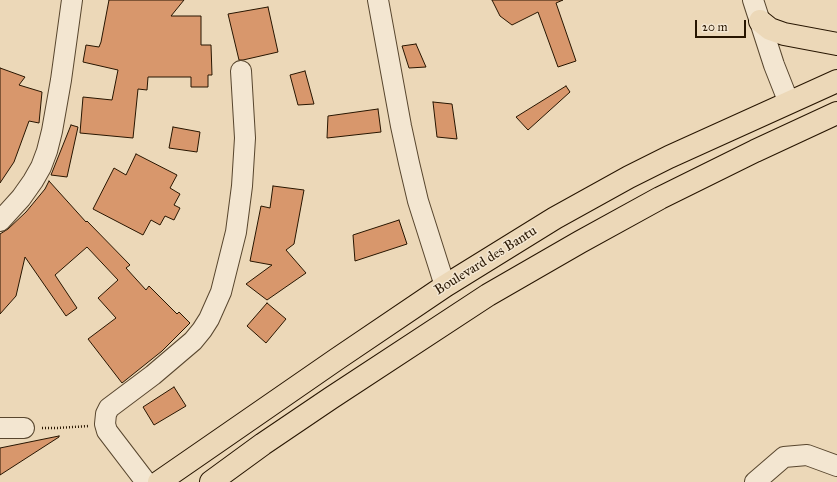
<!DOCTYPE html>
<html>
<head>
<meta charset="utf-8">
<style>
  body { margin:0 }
  #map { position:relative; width:837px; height:482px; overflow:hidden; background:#ecd8b8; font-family:"IM FELL Great Primer",serif }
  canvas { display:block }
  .scale { position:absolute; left:695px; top:20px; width:51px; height:18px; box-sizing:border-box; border:2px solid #271500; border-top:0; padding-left:5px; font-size:12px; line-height:14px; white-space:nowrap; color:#271500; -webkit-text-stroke:3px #f3e6d1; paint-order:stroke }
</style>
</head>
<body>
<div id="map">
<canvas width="837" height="482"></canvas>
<div class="scale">20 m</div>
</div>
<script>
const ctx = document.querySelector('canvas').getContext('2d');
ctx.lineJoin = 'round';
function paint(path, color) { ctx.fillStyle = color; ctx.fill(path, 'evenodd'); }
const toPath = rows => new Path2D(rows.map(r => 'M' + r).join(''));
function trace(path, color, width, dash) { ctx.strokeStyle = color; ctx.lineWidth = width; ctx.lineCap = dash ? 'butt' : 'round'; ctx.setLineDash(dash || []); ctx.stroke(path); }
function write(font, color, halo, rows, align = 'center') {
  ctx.font = font + ' "IM FELL Great Primer",serif'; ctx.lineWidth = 3; ctx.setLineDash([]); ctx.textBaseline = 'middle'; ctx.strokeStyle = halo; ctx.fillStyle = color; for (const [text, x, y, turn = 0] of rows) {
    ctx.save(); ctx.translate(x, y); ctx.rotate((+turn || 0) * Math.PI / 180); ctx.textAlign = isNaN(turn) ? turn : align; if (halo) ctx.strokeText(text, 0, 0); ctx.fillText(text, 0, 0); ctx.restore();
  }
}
const building = toPath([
  [109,0,184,0,171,16,201,16,201,45,211,45,212,75,208,75,208,87,191,87,191,77,148,77,147,90,138,89,133,138,80,133,83,97,112,100,118,70,83,62,86,45,99,47,101,42,109,0],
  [492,0,563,0,556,3,576,61,558,67,538,12,512,25,500,16,492,0],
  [268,7,278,52,243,60,239,60,228,14,268,7],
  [416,44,426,67,409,68,402,46,416,44],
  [0,68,25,77,19,85,42,92,39,123,29,121,14,162,0,183,0,68],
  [305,71,314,104,298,105,290,75,305,71],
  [566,86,570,92,528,130,516,117,566,86],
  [433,102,452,104,457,139,437,137,433,102],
  [378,109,381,132,327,138,328,116,378,109],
  [71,125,78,127,67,177,51,175,71,125],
  [173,127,200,132,197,152,169,148,173,127],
  [136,154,177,175,170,188,180,194,174,205,180,208,174,220,165,216,160,225,151,220,143,235,93,209,114,168,126,175,136,154],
  [49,181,86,222,87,221,130,265,126,268,146,290,149,286,177,314,179,312,190,323,162,351,122,383,88,339,116,318,98,298,118,280,87,247,55,275,77,308,66,316,25,257,16,296,0,314,0,234,8,229,26,212,45,189,49,181],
  [273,186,304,190,294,244,286,250,306,273,267,300,246,284,272,265,250,261,261,206,270,208,273,186],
  [399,220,407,244,355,261,353,235,399,220],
  [267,303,286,319,266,343,247,326,267,303],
  [174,387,186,406,154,425,143,407,174,387],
  [59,436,59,437,0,475,0,448,59,436]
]);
paint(building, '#d8976c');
trace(building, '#271500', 1);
const minor = toPath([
  [378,0,401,126,409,163,418,201,445,286],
  [753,0,774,65,789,103],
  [0,221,21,198,33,181,41,167,47,151,52,131,61,80,72,0],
  [0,428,24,428],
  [146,482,107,431,105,424,106,414,109,408,153,375,193,341,202,330,209,319,221,292,236,232,242,186,245,138,241,71],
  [755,482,784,457,807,455,837,466]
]);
const highway = toPath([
  [760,21,770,29,784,34,837,44],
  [159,482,337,359,445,286,555,218,629,177,669,157,837,81],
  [211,482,263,444,331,398,488,295,580,242,660,198,755,151,837,113]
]);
trace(minor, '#58462e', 22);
trace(highway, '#271500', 24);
trace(toPath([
  [42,428,57,428,89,426]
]), '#271500', 2.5, [1, 2]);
trace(minor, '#f3e6d1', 20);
trace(highway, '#ecd8b8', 22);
write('14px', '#271500', '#f3e6d1', [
  ["Boulevard des Bantu",486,261,-32]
]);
</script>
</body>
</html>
